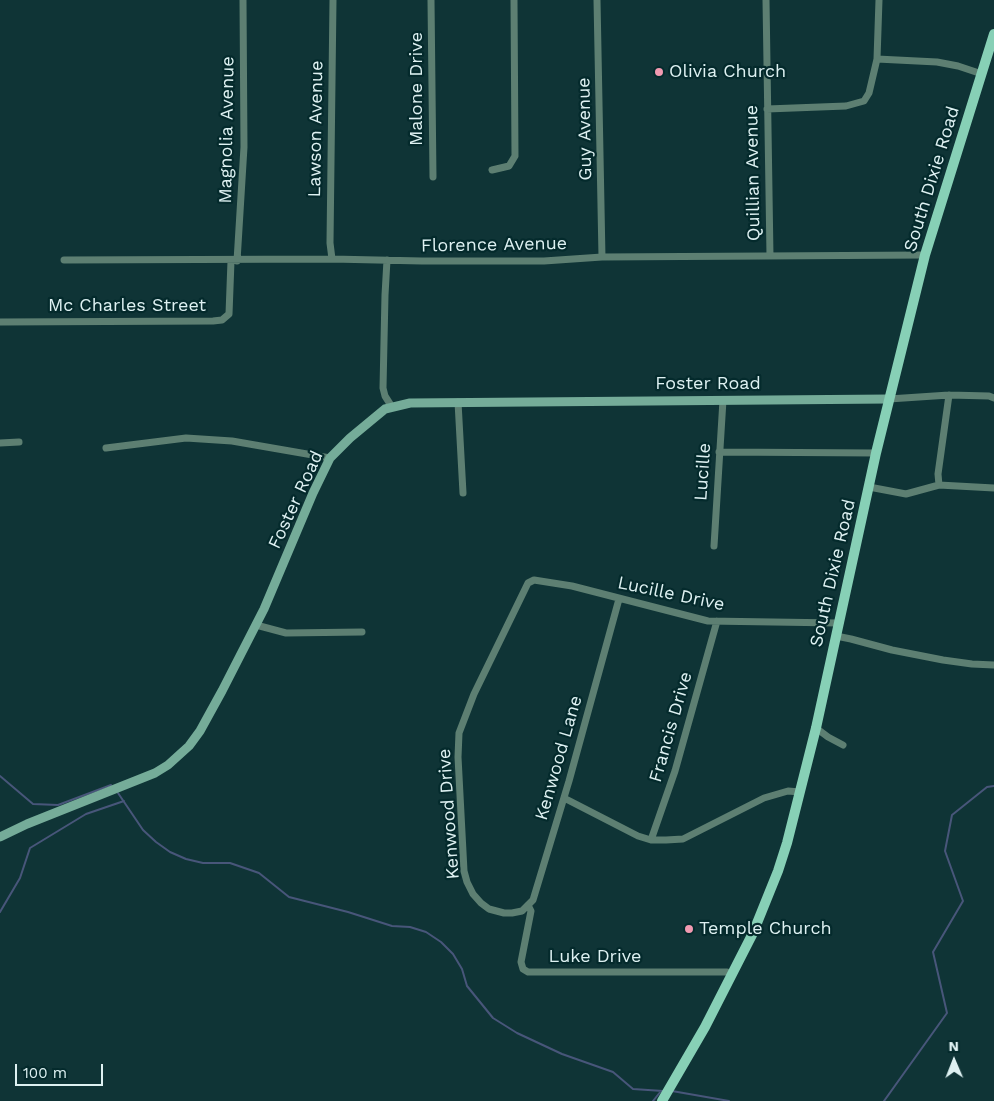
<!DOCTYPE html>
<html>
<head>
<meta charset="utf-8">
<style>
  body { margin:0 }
  #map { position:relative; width:994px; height:1101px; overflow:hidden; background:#0f3436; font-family:"Work Sans",sans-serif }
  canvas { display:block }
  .north { position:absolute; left:929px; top:1036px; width:50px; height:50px; -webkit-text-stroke:4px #042a2c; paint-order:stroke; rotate:359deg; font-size:14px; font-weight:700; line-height:20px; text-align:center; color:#def1f2 }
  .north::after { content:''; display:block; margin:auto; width:18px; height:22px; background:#def1f2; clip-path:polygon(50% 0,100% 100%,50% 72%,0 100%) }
  .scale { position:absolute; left:15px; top:1064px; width:88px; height:22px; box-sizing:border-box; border:2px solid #def1f2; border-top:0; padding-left:6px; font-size:15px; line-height:18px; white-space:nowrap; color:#def1f2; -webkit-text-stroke:4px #042a2c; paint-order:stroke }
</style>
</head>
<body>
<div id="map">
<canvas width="994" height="1101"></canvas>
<div class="north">N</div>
<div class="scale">100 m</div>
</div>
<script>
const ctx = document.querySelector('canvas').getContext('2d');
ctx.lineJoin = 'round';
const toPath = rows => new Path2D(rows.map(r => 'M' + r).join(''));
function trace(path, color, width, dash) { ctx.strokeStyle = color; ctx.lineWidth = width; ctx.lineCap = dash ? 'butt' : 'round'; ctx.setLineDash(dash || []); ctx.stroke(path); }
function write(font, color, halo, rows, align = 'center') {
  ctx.font = font + ' "Work Sans",sans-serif'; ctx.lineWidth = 4.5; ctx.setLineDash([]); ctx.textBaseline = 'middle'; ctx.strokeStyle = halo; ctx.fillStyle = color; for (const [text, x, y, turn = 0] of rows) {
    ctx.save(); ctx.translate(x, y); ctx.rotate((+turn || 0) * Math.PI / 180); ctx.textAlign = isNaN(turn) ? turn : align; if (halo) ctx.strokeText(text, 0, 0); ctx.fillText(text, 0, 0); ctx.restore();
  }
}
trace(toPath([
  [0,776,33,804,58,805,111,785],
  [118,793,143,830,156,842,170,852,186,859,203,863,230,863,259,873,289,897,348,912,392,926,410,927,426,932,441,942,453,954,462,969,467,986,493,1018,517,1033,562,1054,613,1072,633,1089,663,1091],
  [0,912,20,878,30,848,86,814,124,801],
  [672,1091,729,1101],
  [653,1101,661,1091],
  [884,1101,947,1013,933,952,963,901,945,851,952,815,987,787,994,786]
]), '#48567a', 2);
trace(toPath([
  [431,0,433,177],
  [597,0,602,257],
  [766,0,770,256],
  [877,59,937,62,958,66,982,74],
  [767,109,846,106,864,101,869,93,877,59,879,0],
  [492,170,509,166,515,156,514,0],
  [332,259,330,243,333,0],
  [64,260,332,259,422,261,544,261,602,257,925,255],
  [387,260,385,295,383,388,385,396,392,407],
  [237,261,244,147,243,0],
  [0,322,213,321,222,320,229,314,231,261],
  [889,399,949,395,989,396,994,398],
  [458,402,463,493],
  [0,443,19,442],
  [106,448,186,438,232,441,330,458],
  [719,452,876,453],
  [939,485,938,474,949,395],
  [869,487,906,494,939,485,994,488],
  [714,546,723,400],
  [619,599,569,781,533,900,522,911,512,913,504,913,489,909,481,903,473,894,467,882,464,871,458,757,459,733,474,694,528,583,534,580,572,586,708,621,838,623],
  [256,625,286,633,362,632],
  [836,636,851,639,892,650,943,660,972,664,994,665],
  [816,728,828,737,843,745],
  [564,798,638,836,651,840,666,840,683,839,764,798,788,791,800,792],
  [651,840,675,771,717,621],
  [528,905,531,911,521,962,523,969,528,972,727,972,732,974]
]), '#5d7f72', 7);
trace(toPath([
  [0,837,27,824,155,773,168,765,189,746,200,731,222,691,264,609,313,493,330,458,350,438,385,409,410,403,889,399]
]), '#75ac99', 9);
trace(toPath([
  [662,1101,705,1027,753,933,778,871,787,843,816,728,876,453,925,255,994,34]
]), '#87d0b6', 10);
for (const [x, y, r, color] of [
  [659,72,5,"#f19ab1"],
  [689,929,5,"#f19ab1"]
]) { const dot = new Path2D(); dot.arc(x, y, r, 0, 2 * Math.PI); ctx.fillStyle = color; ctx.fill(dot); trace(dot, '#042a2c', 2); }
write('18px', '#def1f2', '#042a2c', [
  ["Olivia Church",669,72],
  ["Temple Church",699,929]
], 'left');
write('18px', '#def1f2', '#042a2c', [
  ["Malone Drive",417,89,-90],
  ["Lawson Avenue",316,129,-89],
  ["Guy Avenue",585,129,-91],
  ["Magnolia Avenue",227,130,-89],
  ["Quillian Avenue",753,173,-91],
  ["South Dixie Road",932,179,-73],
  ["Florence Avenue",494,245,-1],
  ["Mc Charles Street",127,306],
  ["Foster Road",708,384],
  ["Lucille",703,472,-86],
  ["Foster Road",296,500,-65],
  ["South Dixie Road",833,573,-77],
  ["Lucille Drive",671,594,12],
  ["Francis Drive",671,727,-74],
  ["Kenwood Lane",559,758,-74],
  ["Kenwood Drive",449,814,-94],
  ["Luke Drive",595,957]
]);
</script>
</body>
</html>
